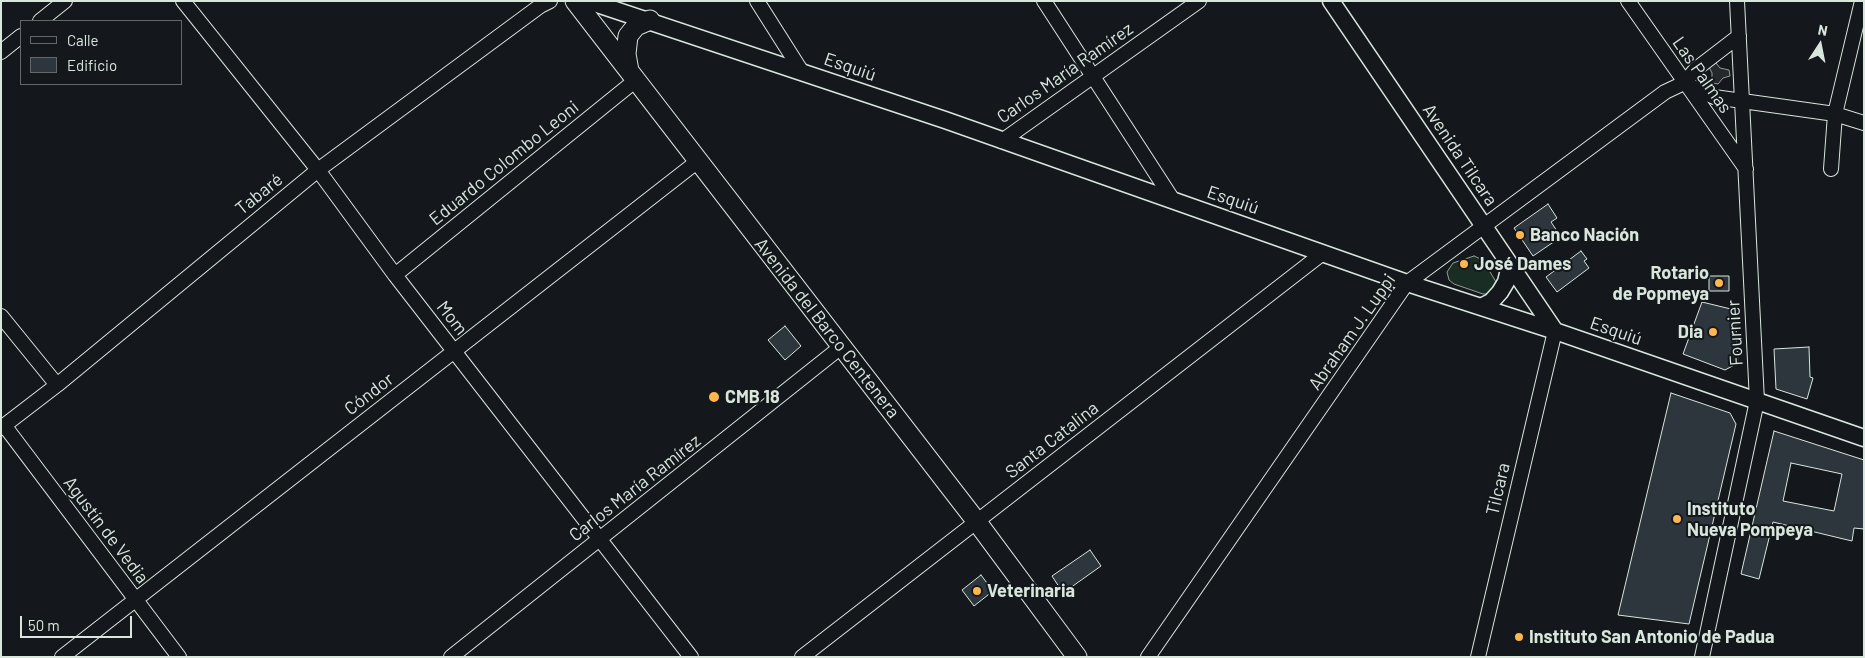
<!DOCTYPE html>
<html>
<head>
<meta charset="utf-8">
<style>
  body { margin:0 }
  #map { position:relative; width:1865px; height:658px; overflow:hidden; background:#14181c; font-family:Barlow,sans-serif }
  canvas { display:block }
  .frame { position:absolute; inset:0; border:2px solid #d8e6dc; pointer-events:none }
  .legend { position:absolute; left:20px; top:20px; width:162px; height:65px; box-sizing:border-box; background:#14181c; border:1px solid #626a69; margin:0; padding:6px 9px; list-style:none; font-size:15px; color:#d8e6dc }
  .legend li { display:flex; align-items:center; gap:10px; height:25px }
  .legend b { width:25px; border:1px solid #626a69 }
  .north { position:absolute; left:1795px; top:20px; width:50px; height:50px; -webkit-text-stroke:4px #14181c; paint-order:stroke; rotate:11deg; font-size:14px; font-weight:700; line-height:20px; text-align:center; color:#d8e6dc }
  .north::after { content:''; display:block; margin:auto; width:18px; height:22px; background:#d8e6dc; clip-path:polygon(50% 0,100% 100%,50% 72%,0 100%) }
  .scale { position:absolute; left:20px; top:616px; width:112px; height:22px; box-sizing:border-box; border:2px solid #d8e6dc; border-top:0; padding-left:6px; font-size:15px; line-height:18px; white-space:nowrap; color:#d8e6dc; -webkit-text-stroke:4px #14181c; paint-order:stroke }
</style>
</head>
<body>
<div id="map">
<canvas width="1865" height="658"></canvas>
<div class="frame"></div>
<ul class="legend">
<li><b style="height:6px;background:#14181c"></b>Calle</li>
<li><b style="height:14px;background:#2c363c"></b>Edificio</li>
</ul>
<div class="north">N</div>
<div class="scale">50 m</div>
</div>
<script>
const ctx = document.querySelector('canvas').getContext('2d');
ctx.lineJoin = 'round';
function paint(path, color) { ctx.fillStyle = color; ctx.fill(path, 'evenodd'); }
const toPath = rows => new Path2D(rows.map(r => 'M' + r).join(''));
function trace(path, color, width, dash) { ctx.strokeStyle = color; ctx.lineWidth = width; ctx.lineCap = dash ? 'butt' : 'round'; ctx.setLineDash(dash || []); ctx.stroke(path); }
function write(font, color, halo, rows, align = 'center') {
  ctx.font = font + ' Barlow,sans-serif'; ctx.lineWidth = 4; ctx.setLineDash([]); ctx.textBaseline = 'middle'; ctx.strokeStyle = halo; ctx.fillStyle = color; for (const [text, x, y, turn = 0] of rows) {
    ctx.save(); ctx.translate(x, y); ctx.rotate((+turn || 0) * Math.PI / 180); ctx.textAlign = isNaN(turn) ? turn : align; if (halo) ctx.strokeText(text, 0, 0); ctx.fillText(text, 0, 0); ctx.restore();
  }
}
const green = toPath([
  [1474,256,1483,260,1496,282,1491,294,1483,294,1454,284,1449,280,1447,272,1453,263,1474,256]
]);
paint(green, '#1a2d24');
trace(green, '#939e99', 1);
const parking = toPath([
  [1716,63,1720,68,1729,70,1730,76,1723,78,1718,84,1712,83,1712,73,1709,67,1716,63]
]);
paint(parking, '#24282b');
trace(parking, '#939e99', 1);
const building = toPath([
  [1548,204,1557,218,1551,222,1561,237,1533,256,1514,228,1548,204],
  [1581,251,1587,259,1584,261,1589,268,1557,292,1546,277,1581,251],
  [1709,276,1729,276,1729,291,1709,291,1709,276],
  [1702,302,1735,310,1738,363,1725,370,1683,354,1702,302],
  [785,326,801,346,785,360,768,340,785,326],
  [1809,347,1810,377,1813,378,1807,399,1776,389,1774,349,1809,347],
  [1671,393,1730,413,1736,424,1689,624,1618,615,1671,393],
  [1774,431,1864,460,1864,529,1854,528,1852,541,1773,522,1759,579,1741,574,1774,431],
  [1791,463,1842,474,1834,511,1783,501,1791,463],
  [1090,550,1101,566,1063,593,1052,576,1090,550],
  [981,575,993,591,974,606,962,590,981,575]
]);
paint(building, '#2c363c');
trace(building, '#d8e6dc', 1);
const minor = toPath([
  [183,1,318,170,395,275,691,657],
  [757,1,802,72],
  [1044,1,1173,200],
  [1628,1,1746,169],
  [40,21,65,1],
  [1,52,21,36],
  [1684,83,1714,97,1835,114,1864,123],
  [1002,141,1199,1],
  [1831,169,1835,114,1862,1],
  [395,275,636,80],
  [1,316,57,385],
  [4,425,179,657],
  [1,428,57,385,318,170,540,6,550,1],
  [62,657,698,161],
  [451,657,841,347],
  [802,657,1323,253],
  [1148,657,1407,283,1665,92,1684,83,1696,69,1739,36],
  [1478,657,1555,331],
  [1702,657,1757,401,1737,1]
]);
const tertiary = toPath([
  [588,1,945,120,1407,283,1555,331,1864,438],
  [1331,1,1555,331],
  [1481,307,1491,302,1500,292,1506,282,1510,265]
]);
const secondary = toPath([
  [575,1,977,522,1077,657],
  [629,71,626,54,628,36,636,26,650,20]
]);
trace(minor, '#d8e6dc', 16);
trace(tertiary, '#d8e6dc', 19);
trace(secondary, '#d8e6dc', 21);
trace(minor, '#14181c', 14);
trace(tertiary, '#14181c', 16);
trace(secondary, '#14181c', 19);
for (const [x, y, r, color] of [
  [1520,235,5,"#ffb74d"],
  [1464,264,5,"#ffb74d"],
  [1719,283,5,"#ffb74d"],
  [1713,332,5,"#ffb74d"],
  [714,397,6,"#ffb74d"],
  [1677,519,5,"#ffb74d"],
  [977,591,5,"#ffb74d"],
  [1519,637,5,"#ffb74d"]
]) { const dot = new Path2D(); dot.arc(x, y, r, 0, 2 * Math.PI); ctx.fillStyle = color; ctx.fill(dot); trace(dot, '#14181c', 2); }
write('18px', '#d8e6dc', '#14181c', [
  ["Esquiú",850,67,19],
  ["Carlos María Ramírez",1065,73,-35],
  ["Las Palmas",1702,75,55],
  ["Avenida Tilcara",1460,155,56],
  ["Eduardo Colombo Leoni",504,163,-39],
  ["Tabaré",259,194,-39],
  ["Esquiú",1233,200,19],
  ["Mom",452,318,52],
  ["Avenida del Barco Centenera",827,328,52],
  ["Esquiú",1616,331,19],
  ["Abraham J. Luppi",1352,332,-55],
  ["Fournier",1735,333,-93],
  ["Cóndor",369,394,-38],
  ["Santa Catalina",1052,440,-38],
  ["Carlos María Ramírez",635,488,-38],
  ["Tilcara",1498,489,-77],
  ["Agustín de Vedia",106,530,53]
]);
write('bold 18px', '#d8e6dc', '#14181c', [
  ["Banco Nación",1530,235],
  ["José Dames",1474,264],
  ["Rotario",1709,273,"right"],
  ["de Popmeya",1709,294,"right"],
  ["Dia",1703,332,"right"],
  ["CMB 18",725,397],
  ["Instituto",1687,509],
  ["Nueva Pompeya",1687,530],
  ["Veterinaria",987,591],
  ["Instituto San Antonio de Padua",1529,637]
], 'left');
</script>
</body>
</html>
